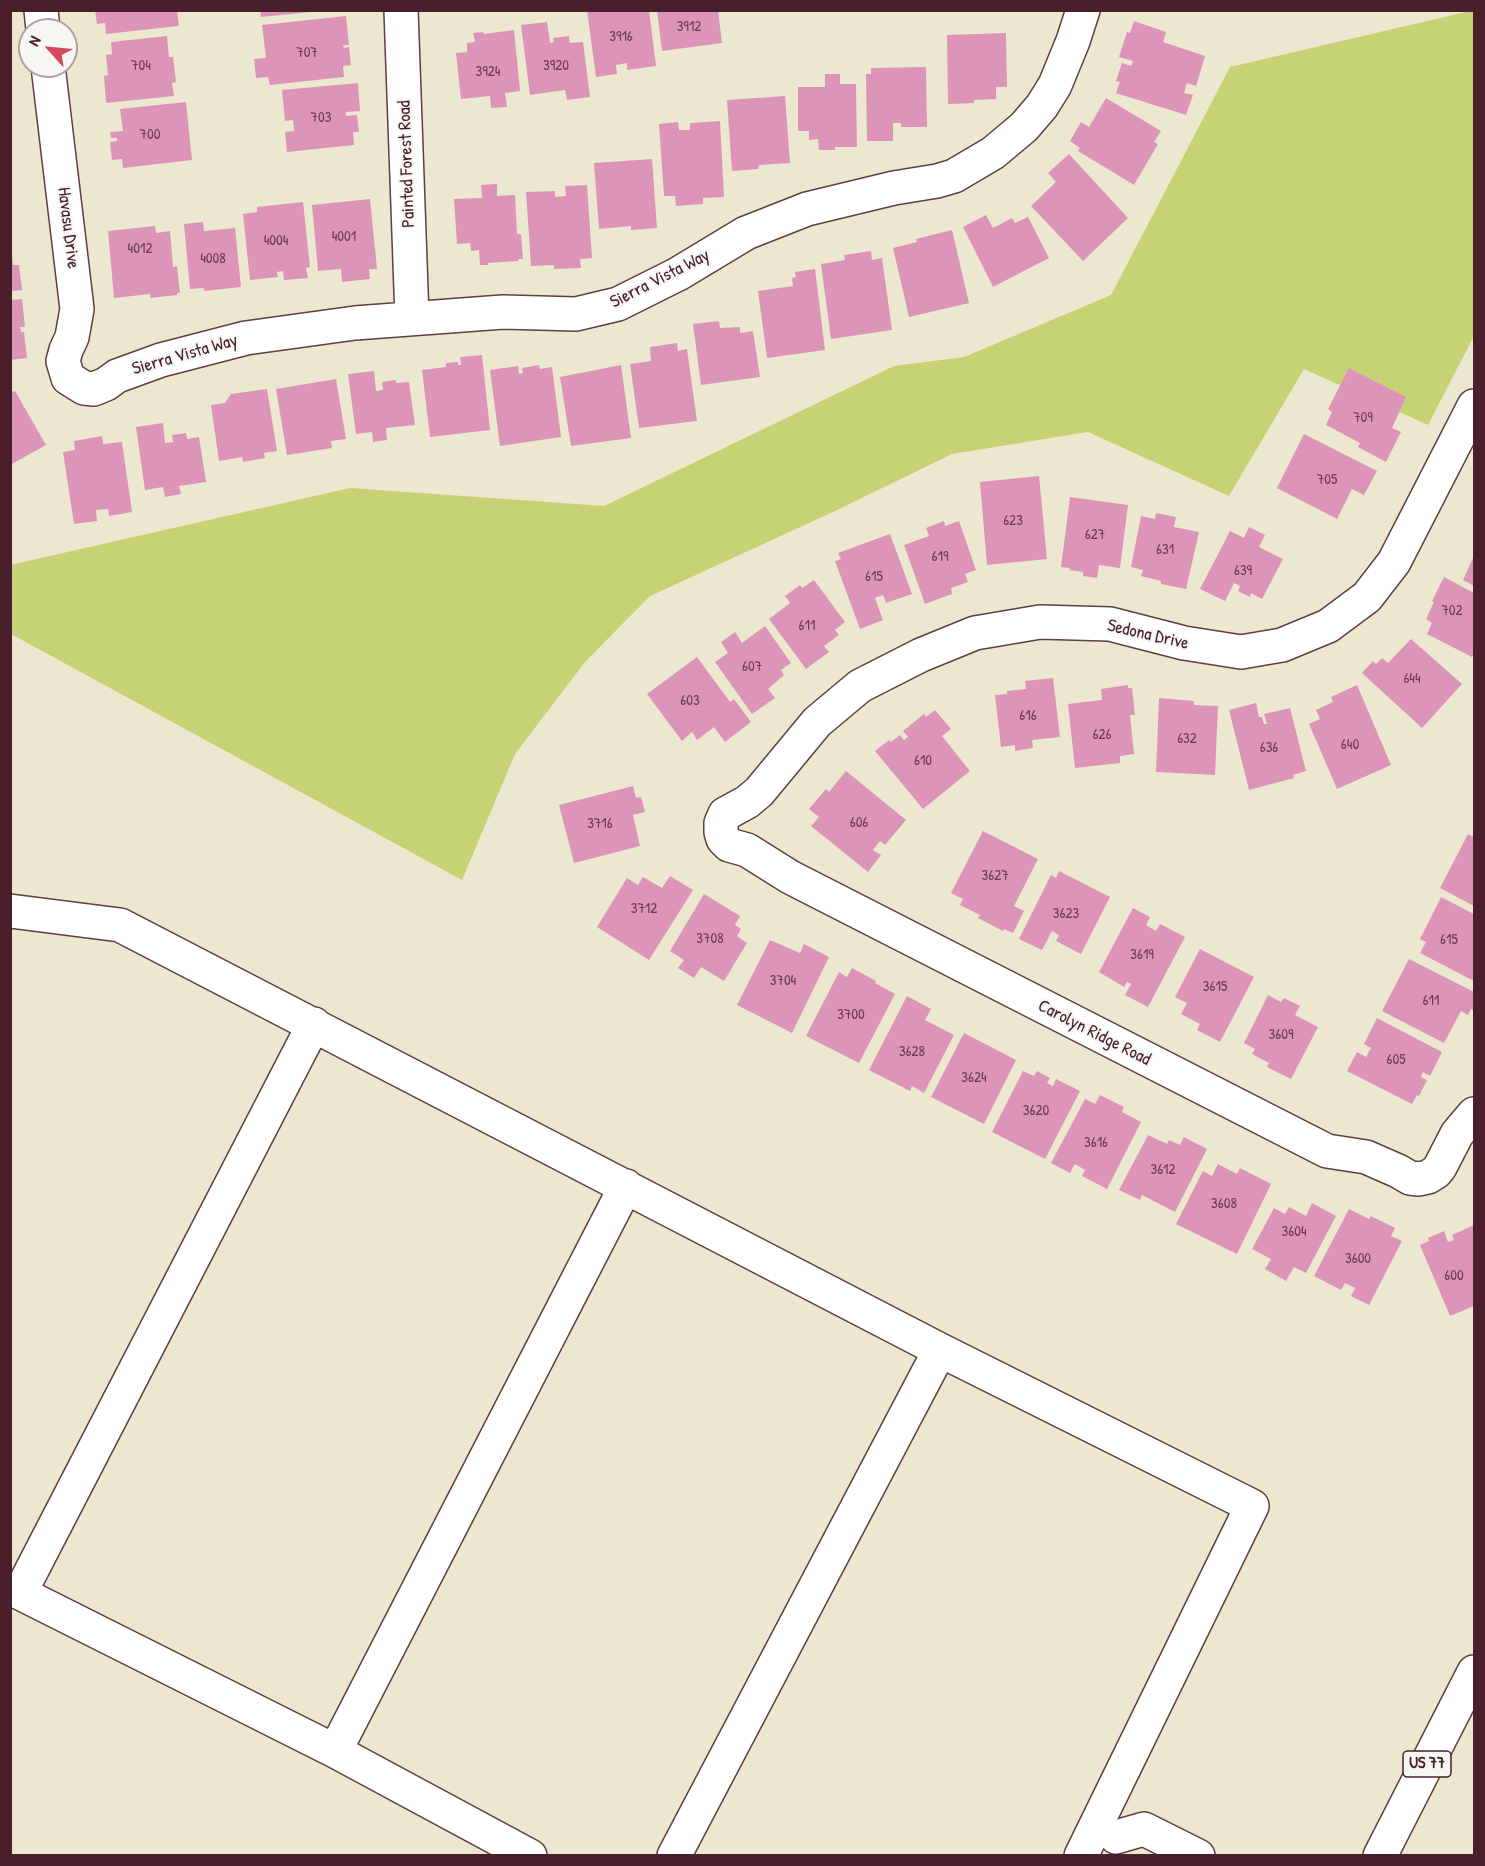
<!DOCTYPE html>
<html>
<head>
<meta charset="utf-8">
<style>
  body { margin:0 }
  #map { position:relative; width:1485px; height:1866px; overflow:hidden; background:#ece8cf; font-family:"Patrick Hand",sans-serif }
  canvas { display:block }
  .frame { position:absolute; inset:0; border:12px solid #4a1f2b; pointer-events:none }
  .north { position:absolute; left:18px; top:18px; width:60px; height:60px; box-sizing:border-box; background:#f6f6f2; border:2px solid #b1a0a2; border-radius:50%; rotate:297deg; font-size:16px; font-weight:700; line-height:24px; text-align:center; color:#4a1f2b }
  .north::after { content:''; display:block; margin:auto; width:21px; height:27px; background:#d1495b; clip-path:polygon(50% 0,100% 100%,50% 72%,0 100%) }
</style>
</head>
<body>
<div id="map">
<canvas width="1485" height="1866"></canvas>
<div class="frame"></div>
<div class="north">N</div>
</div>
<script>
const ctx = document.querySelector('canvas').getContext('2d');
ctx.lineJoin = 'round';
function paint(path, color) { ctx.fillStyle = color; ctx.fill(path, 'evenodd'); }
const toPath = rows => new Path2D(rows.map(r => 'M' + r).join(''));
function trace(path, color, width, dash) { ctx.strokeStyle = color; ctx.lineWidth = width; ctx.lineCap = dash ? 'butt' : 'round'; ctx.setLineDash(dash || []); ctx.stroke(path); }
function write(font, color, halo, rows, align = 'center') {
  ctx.font = font + ' "Patrick Hand",sans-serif'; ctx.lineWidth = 4.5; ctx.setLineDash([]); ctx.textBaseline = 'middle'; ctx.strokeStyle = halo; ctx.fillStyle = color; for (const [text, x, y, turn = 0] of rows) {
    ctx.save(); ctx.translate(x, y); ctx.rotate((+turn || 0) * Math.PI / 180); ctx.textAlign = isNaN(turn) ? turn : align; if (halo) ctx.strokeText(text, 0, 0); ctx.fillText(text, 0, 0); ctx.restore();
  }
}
paint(toPath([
  [1470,11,1474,11,1474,336,1428,425,1304,369,1229,496,1088,432,952,454,833,512,650,596,585,662,515,754,462,880,11,634,10,565,350,488,604,506,894,366,964,357,1111,295,1230,67]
]), '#c6d374');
paint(toPath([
  [95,10,177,10,179,26,106,34,105,23,97,24],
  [260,10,311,10,311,12,261,17],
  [587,10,649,10,656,66,627,70,627,63,616,65,617,74,596,77],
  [657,10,718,10,722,43,662,51],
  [346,16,349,45,343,45,344,48,349,47,351,65,343,66,344,77,270,85,268,77,256,78,254,59,266,58,262,25],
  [1134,21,1166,32,1163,42,1205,56,1196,86,1187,83,1184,93,1193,95,1186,115,1116,93,1120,82,1116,81,1122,63,1131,66,1133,61,1119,57,1127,32,1130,33],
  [547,22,550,43,554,42,553,38,569,36,570,43,583,42,590,97,567,100,565,90,530,95,521,25],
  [514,30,520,91,505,93,507,107,491,108,490,96,461,99,456,53,467,52,467,43,475,42,473,33,483,32,484,34],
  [1006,33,1007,87,996,87,996,99,974,100,974,103,948,104,947,35],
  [167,36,169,57,173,57,176,82,172,83,174,96,106,103,104,76,108,75,106,55,112,54,111,42],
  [926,67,927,127,901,127,901,123,893,123,893,141,867,141,866,74,871,74,871,68],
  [825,74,840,74,840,84,856,84,857,147,835,147,835,150,819,150,818,139,809,140,809,131,798,131,798,87,825,87],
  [358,83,360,111,346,112,346,116,357,115,359,132,353,132,354,145,287,152,285,132,294,131,293,120,285,121,282,90],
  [785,96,790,163,759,165,758,169,732,171,727,100],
  [1106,98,1161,131,1154,142,1158,144,1134,185,1078,151,1080,148,1070,141,1081,122,1089,127],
  [186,102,192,160,123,168,122,159,112,160,110,142,117,141,117,138,111,138,110,132,123,131,120,109],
  [720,121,724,197,703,198,703,204,676,206,675,196,664,196,659,124,678,122,679,130,690,130,690,123],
  [1069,154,1128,218,1083,261,1031,206,1056,182,1048,173],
  [652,159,657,228,631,230,631,226,599,229,594,163],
  [497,184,497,196,515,195,517,234,521,234,523,259,519,259,518,261,488,263,488,265,480,265,479,250,471,251,470,243,457,244,454,199,482,198,481,185],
  [587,185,592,258,580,259,581,268,554,269,554,265,531,266,526,192,555,191,555,197,566,196,565,186],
  [370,199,377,269,369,269,370,279,342,282,341,269,318,271,312,205],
  [303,202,310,267,306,268,308,278,284,280,283,271,277,272,278,277,250,280,243,214,257,212,257,207],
  [986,215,993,228,1012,218,1015,223,1028,217,1049,258,993,287,963,227],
  [203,222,204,231,235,228,241,287,204,291,204,288,190,289,184,224],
  [155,226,156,233,170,231,173,267,177,266,180,293,177,293,177,295,150,298,150,294,114,298,108,231],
  [952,230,969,303,909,317,893,248,917,242,916,239],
  [871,251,872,260,882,258,892,330,831,339,821,264,845,260,844,255],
  [10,254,12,254,13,265,19,265,22,290,10,291],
  [815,269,825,350,767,358,758,291,793,286,792,278,796,277,795,272],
  [22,299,25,327,20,327,21,332,24,332,27,358,10,360,10,300],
  [719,321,720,328,740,327,740,333,753,331,760,377,701,385,693,324],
  [677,343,678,351,687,349,697,421,639,428,630,364,651,361,650,347],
  [482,355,490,430,430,437,422,370,446,367,446,363,458,362,458,365,461,365,460,357],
  [539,365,540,369,552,367,561,437,500,446,490,370,518,366,519,374,523,373,522,368],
  [621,365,631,438,571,446,560,377],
  [1349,368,1406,397,1392,428,1401,432,1386,462,1358,447,1360,443,1326,425,1332,412,1328,409],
  [374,371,376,391,383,390,382,382,395,380,397,383,409,382,415,425,386,428,387,440,373,442,372,432,356,434,348,374],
  [336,379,346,439,331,441,332,448,287,455,276,389],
  [267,389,277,451,264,453,265,458,243,462,242,457,219,461,211,405,225,403,231,394],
  [15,391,46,445,10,465,10,393],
  [163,423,165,443,173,442,172,435,186,433,187,439,199,437,206,482,179,486,181,494,165,497,163,487,145,490,136,427],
  [1304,434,1377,471,1364,495,1352,489,1337,519,1277,488],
  [102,436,103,444,122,442,132,512,109,516,108,509,96,510,97,521,74,524,63,452,75,450,74,441],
  [1039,476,1047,559,987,565,980,482],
  [1070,497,1128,505,1120,568,1099,565,1097,578,1083,576,1083,572,1069,570,1070,568,1061,567],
  [1156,513,1176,517,1174,527,1199,532,1186,589,1161,584,1161,581,1141,576,1143,570,1131,567,1141,516,1155,519],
  [944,521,945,526,959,521,976,570,965,574,968,582,951,588,952,594,925,604,904,545,929,536,926,528],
  [1249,527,1265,535,1259,547,1283,559,1262,599,1251,593,1250,597,1238,591,1240,586,1234,583,1225,601,1200,589,1230,531,1244,538],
  [890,534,912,594,886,603,883,595,875,598,883,620,860,629,835,561,841,559,838,553],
  [1474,556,1474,586,1463,580],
  [1444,577,1474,593,1474,653,1472,657,1427,634,1432,623,1426,619,1434,602,1432,601],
  [814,580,845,622,835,630,839,635,824,646,829,652,806,669,769,619,790,603,785,596,800,585,802,588],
  [765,626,791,663,781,670,784,675,768,689,775,698,752,714,715,662,728,653,721,642,735,632,742,643],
  [1411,639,1462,684,1422,728,1362,673,1373,661,1376,664,1382,658,1388,663],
  [697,657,730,702,734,699,751,722,725,742,714,727,697,740,692,732,682,741,647,694],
  [1053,678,1060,737,1032,740,1033,748,1015,751,1015,745,1001,747,995,695,1007,694,1007,691,1026,689,1025,681],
  [1128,685,1128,688,1132,688,1135,715,1130,715,1134,754,1120,756,1120,763,1075,768,1068,704,1102,700,1101,689],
  [1357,685,1391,765,1337,789,1309,724,1320,719,1316,710,1333,702,1331,697],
  [1159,698,1194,701,1194,705,1218,706,1215,775,1156,772],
  [1256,703,1259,717,1262,717,1264,724,1267,724,1264,714,1290,708,1306,771,1293,775,1294,778,1249,790,1229,710],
  [935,710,951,729,942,736,970,771,923,809,875,751,889,740,891,742,900,735,904,740,908,737,903,731,924,714,926,717],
  [846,771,906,820,885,845,880,841,873,850,881,855,868,872,811,826,819,817,809,809,826,789,829,792],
  [633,786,636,798,641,797,645,812,633,815,640,846,574,863,559,805],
  [983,831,1038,859,1014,906,1024,911,1013,933,1004,929,1003,931,978,918,980,915,960,905,963,899,951,893],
  [1468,834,1474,837,1474,906,1440,888],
  [1059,871,1110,897,1081,954,1056,941,1059,935,1052,931,1042,950,1019,939,1051,875,1056,878],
  [670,876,693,890,649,960,597,927,627,878,638,885,643,877,662,888],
  [704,894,740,916,735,925,741,929,737,936,747,943,724,981,701,967,694,978,678,968,684,960,670,951],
  [1441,897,1474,914,1474,981,1420,953,1426,942,1420,939],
  [1133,908,1150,917,1146,925,1156,931,1160,924,1185,937,1148,1007,1125,995,1131,984,1127,982,1124,987,1099,972],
  [770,940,800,953,804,944,829,957,792,1033,737,1005],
  [1200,949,1254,977,1220,1042,1197,1030,1200,1024,1181,1014,1187,1003,1175,997],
  [1409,959,1474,992,1474,1011,1471,1009,1468,1015,1461,1011,1444,1043,1382,1011],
  [852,968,876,981,875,983,895,994,859,1063,806,1036,839,972,847,977],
  [1268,995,1281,1002,1284,998,1300,1006,1295,1015,1318,1027,1291,1079,1267,1067,1269,1063,1252,1054,1255,1049,1244,1043],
  [907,996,931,1009,925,1020,954,1035,924,1093,912,1086,910,1091,869,1070],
  [1377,1018,1442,1052,1430,1076,1423,1072,1421,1077,1427,1080,1419,1096,1417,1095,1412,1104,1347,1071,1357,1052,1366,1057,1371,1048,1364,1044],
  [964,1033,1016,1060,984,1124,931,1097],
  [1023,1071,1034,1076,1037,1071,1050,1078,1047,1083,1053,1086,1056,1079,1080,1091,1045,1159,992,1132],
  [1100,1095,1124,1107,1122,1112,1141,1122,1107,1189,1082,1176,1085,1170,1075,1164,1070,1173,1051,1163,1085,1099,1095,1104],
  [1148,1135,1167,1144,1169,1140,1180,1145,1184,1137,1207,1149,1175,1212,1142,1195,1140,1200,1119,1190],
  [1218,1164,1237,1174,1240,1168,1271,1184,1237,1254,1176,1224,1203,1171,1212,1176],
  [1312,1203,1336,1216,1306,1273,1294,1267,1286,1281,1265,1269,1271,1259,1252,1249,1274,1208,1285,1214,1289,1207,1306,1216],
  [1349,1209,1369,1219,1371,1216,1395,1228,1391,1236,1402,1241,1369,1305,1351,1296,1355,1288,1345,1283,1341,1290,1314,1276],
  [1474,1225,1474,1306,1450,1316,1420,1245,1429,1241,1428,1238,1444,1231,1448,1242,1454,1240,1452,1235]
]), '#dc95b9');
const minor = toPath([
  [41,10,43,30],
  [401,10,412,318],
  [48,66,77,309,72,337,66,350,63,361,68,378,84,388,94,389,106,384,117,376,161,360,246,338,355,323,503,312,576,314,618,304,678,274,746,233,807,209,894,188,937,181,954,176,993,153,1024,127,1042,106,1055,85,1073,41,1083,10],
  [1474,406,1394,562,1367,597,1328,626,1282,645,1241,652,1184,643,1110,624,1040,622,975,633,921,655,860,686,817,722,759,792,747,802,725,814,721,823,721,832,723,839,729,845,747,850,790,877,1327,1151,1366,1157,1398,1171,1410,1178,1419,1179,1428,1177,1436,1172,1440,1167,1457,1134,1474,1114],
  [10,911,120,925,940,1350,1252,1506,1081,1856],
  [314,1024,20,1593,335,1751,530,1856],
  [335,1751,626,1186],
  [1116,1837,1144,1829,1198,1856],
  [674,1856,940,1350]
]);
const major = toPath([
  [1380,1856,1474,1672]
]);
trace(minor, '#623d44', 36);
trace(major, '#623d44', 36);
trace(minor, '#fff', 33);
trace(major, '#fff', 33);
write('15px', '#6e3c4e', null, [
  ["3912",689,27],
  ["3916",621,37],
  ["707",307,53],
  ["704",141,66],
  ["3920",556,66],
  ["3924",488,72],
  ["703",321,118],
  ["700",150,135],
  ["4001",344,237],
  ["4004",276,241],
  ["4012",140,249],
  ["4008",213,259],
  ["709",1363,418],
  ["705",1327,480],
  ["623",1013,521],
  ["627",1095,535],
  ["631",1165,550],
  ["619",940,557],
  ["639",1243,571],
  ["615",874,577],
  ["702",1452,611],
  ["611",807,626],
  ["607",752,667],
  ["644",1412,679],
  ["603",690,701],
  ["616",1028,716],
  ["626",1102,735],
  ["632",1187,739],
  ["640",1350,745],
  ["636",1269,748],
  ["610",923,761],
  ["606",859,823],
  ["3716",600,824],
  ["3627",995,876],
  ["3712",644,909],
  ["3623",1066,914],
  ["3708",710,939],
  ["615",1449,940],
  ["3619",1142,955],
  ["3704",783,981],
  ["3615",1215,987],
  ["611",1431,1001],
  ["3700",851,1015],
  ["3609",1281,1035],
  ["3628",912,1052],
  ["605",1396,1060],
  ["3624",974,1078],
  ["3620",1036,1111],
  ["3616",1096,1143],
  ["3612",1163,1170],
  ["3608",1224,1204],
  ["3604",1294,1232],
  ["3600",1358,1259],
  ["600",1454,1276]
]);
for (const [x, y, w] of [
  [1427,1764,48]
]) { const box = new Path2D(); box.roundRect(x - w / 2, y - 13, w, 26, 4.5); ctx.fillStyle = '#f6f6f2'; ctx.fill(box); trace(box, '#4a1f2b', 1.5); }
write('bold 16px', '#4a1f2b', null, [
  ["US 77",1427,1764]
]);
write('18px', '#4a1f2b', '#f6f6f2', [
  ["Painted Forest Road",407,164,-92],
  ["Havasu Drive",68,228,83],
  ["Sierra Vista Way",660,279,-27],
  ["Sierra Vista Way",185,355,-16],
  ["Sedona Drive",1148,635,13],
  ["Carolyn Ridge Road",1094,1033,27]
]);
</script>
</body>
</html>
